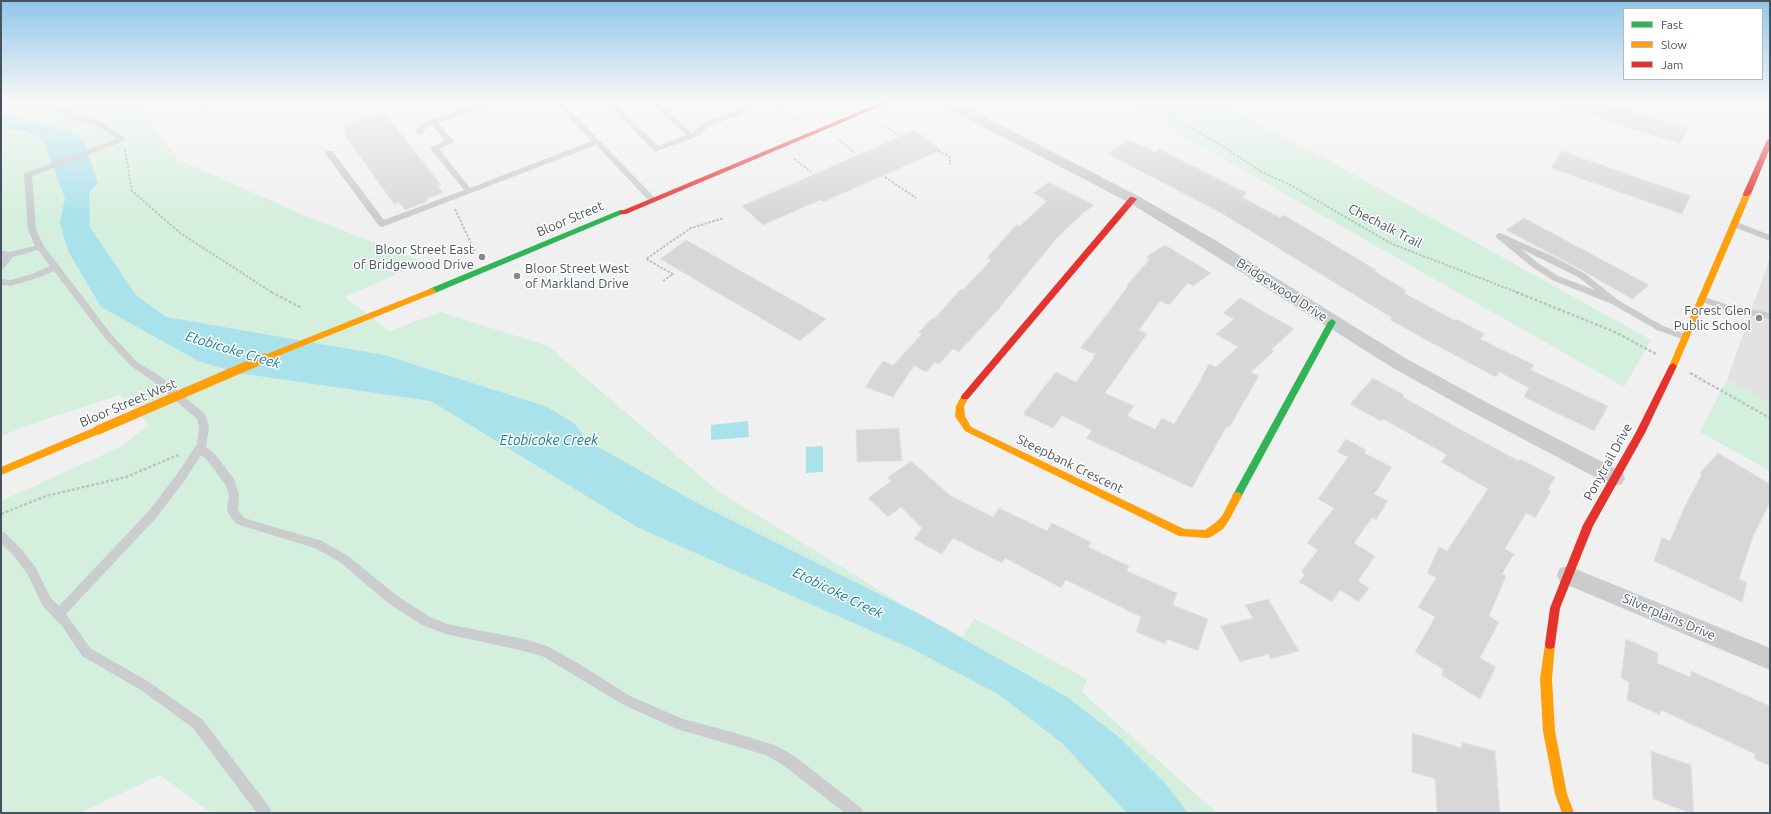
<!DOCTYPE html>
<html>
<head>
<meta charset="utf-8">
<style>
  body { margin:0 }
  #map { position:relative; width:1771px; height:814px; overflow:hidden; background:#f1f0f0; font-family:Ubuntu,sans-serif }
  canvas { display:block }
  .frame { position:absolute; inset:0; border:2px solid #47535c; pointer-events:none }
  .legend { position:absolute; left:1623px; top:8px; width:140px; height:72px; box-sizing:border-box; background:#fff; border:1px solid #b5babe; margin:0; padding:5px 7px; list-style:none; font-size:12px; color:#47535c }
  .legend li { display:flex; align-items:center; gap:8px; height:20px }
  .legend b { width:20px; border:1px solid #b5babe }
</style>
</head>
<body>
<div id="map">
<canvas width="1771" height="814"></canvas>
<div class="frame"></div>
<ul class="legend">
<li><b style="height:5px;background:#30b455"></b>Fast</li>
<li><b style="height:5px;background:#ff9f0a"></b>Slow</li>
<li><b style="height:5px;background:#e5322d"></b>Jam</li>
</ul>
</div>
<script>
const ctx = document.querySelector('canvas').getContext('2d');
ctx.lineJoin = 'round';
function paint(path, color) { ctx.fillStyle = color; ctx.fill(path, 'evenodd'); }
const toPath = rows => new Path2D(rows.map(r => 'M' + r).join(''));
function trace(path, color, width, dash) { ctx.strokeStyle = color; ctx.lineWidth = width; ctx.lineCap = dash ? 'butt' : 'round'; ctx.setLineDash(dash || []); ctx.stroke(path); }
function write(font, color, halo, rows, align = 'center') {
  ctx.font = font + ' Ubuntu,sans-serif'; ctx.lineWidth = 3; ctx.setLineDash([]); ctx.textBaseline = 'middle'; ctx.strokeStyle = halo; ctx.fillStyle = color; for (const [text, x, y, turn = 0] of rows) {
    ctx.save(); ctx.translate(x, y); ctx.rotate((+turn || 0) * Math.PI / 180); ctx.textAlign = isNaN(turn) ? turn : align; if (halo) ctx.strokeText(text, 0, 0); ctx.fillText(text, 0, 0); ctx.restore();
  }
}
paint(toPath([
  [1770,257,1770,403,1727,380]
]), '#e3e1e2');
paint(toPath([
  [1,103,142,103,160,137,179,160,304,215,424,262,345,297,389,331,441,312,548,346,718,491,907,607,963,637,974,618,1087,679,1082,692,1217,813,211,813,160,775,80,813,1,813,1,501,118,448,149,425,120,395,40,421,1,436],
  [1125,103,1221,103,1326,159,1651,340,1624,387],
  [1727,380,1770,403,1770,471,1700,432]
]), '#d5efde');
paint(toPath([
  [1,113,70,132,83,140,98,182,89,192,90,227,136,295,166,317,384,355,545,406,574,423,586,440,699,504,921,615,1067,697,1120,738,1164,782,1188,813,1127,813,1062,743,998,694,910,648,637,527,431,401,238,373,198,361,101,307,68,251,60,223,65,198,43,140,25,131,1,128],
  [748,421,749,437,711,440,711,425],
  [823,446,823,472,806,473,806,447]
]), '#aae2ec');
const building = toPath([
  [1563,103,1606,103,1688,129,1680,144,1563,106,1563,103],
  [384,112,441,185,438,186,443,193,426,199,428,201,405,210,399,202,394,204,344,134,347,132,342,126,384,112],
  [915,130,941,150,823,202,820,200,763,225,742,206,915,130],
  [1129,140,1155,152,1159,149,1247,193,1242,197,1280,218,1284,215,1316,234,1376,270,1374,271,1407,291,1404,293,1454,320,1456,319,1485,334,1480,339,1534,365,1531,370,1608,406,1594,431,1524,397,1529,388,1499,372,1496,377,1432,343,1390,320,1392,318,1223,214,1108,154,1129,140],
  [1562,151,1690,196,1682,214,1551,168,1562,151],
  [1049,182,1094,205,1083,213,1057,238,996,312,959,352,953,349,939,364,935,362,926,372,914,366,893,397,865,387,883,361,893,365,922,334,918,333,932,318,934,319,961,289,963,290,991,260,987,258,1016,225,1020,226,1047,201,1033,193,1049,182],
  [1524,218,1649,285,1632,299,1585,272,1506,230,1524,218],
  [686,240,826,319,800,341,660,259,686,240],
  [1165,245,1211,273,1193,286,1188,283,1169,305,1160,301,1139,330,1147,334,1105,393,1134,406,1127,416,1155,429,1162,418,1174,424,1201,380,1200,380,1209,364,1216,367,1238,347,1216,334,1234,319,1223,313,1240,298,1294,329,1271,350,1274,351,1251,372,1259,376,1229,428,1227,426,1192,488,1086,438,1092,430,1062,416,1053,428,1023,414,1056,372,1076,382,1094,358,1093,357,1095,354,1080,348,1108,313,1128,286,1127,285,1150,259,1146,257,1165,245],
  [1373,378,1404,395,1403,397,1456,427,1519,461,1520,459,1555,477,1548,489,1551,491,1535,518,1526,513,1505,549,1514,554,1502,574,1506,576,1489,616,1499,622,1480,658,1496,667,1480,699,1441,675,1444,670,1415,652,1435,617,1418,607,1436,578,1427,573,1439,547,1447,551,1488,489,1441,462,1447,455,1383,419,1381,421,1350,404,1373,378],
  [899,428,902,461,857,462,856,430,899,428],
  [1346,439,1366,450,1364,453,1392,467,1374,494,1388,501,1376,520,1372,518,1354,543,1375,556,1358,581,1369,588,1359,602,1340,590,1332,602,1299,582,1305,574,1301,572,1318,550,1307,543,1334,508,1318,499,1348,457,1337,452,1346,439],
  [1718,453,1770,484,1770,502,1753,537,1739,579,1747,583,1742,602,1654,561,1662,537,1670,541,1684,508,1702,474,1700,473,1718,453],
  [911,461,951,496,993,517,999,508,1047,531,1052,523,1091,542,1088,547,1129,566,1127,571,1177,593,1173,605,1208,619,1198,651,1167,639,1165,644,1136,632,1141,617,1066,580,1061,588,1005,558,1002,563,953,538,942,554,914,539,922,528,901,507,888,517,868,498,891,481,887,478,911,461],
  [1268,599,1299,651,1271,659,1269,654,1240,662,1220,626,1253,618,1245,605,1268,599],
  [1626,639,1658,653,1657,663,1690,677,1691,671,1770,706,1770,766,1754,759,1755,754,1661,710,1660,715,1627,700,1629,682,1621,678,1626,639],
  [1412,733,1462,748,1461,742,1495,751,1500,813,1437,813,1435,779,1412,772,1412,733],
  [1651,751,1691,765,1694,813,1690,813,1653,799,1651,751]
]);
paint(building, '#d7d7d9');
trace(building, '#e2e2e3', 1);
trace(toPath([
  [772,103,798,122],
  [1147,103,1211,139,1262,172,1290,185,1392,244,1519,293],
  [885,125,899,135],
  [839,140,855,153],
  [125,150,132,191,180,233,273,293],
  [938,151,950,157,950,165],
  [794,159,811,172],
  [885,177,916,198],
  [455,209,475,252],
  [663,281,673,274,646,259,691,228,724,218]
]), '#b8c4c0', 2, [2.5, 1.5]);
trace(toPath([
  [271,292,302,308],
  [1516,292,1615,332,1656,354],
  [1690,373,1770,418],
  [1,514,46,496,126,477,178,455]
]), '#b8c4c0', 2.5, [3, 2]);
paint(toPath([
  [44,103,52,103,81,116,103,122,127,140,32,176,36,230,44,246,111,334,137,362,160,376,205,414,209,427,206,447,214,453,234,479,239,494,238,510,244,518,322,541,348,556,396,595,430,617,447,624,524,639,547,646,581,665,630,696,683,719,732,732,774,745,793,755,861,808,863,813,845,813,783,765,766,755,677,729,622,704,544,657,524,651,446,634,422,625,388,603,340,562,315,548,236,524,227,511,229,494,225,484,206,459,201,455,185,480,156,518,66,614,90,648,149,682,203,720,270,808,272,813,257,813,193,728,141,690,82,656,62,626,42,605,28,575,15,557,1,543,1,531,5,533,23,551,36,568,50,597,59,606,148,512,177,474,197,444,199,427,197,419,154,382,131,366,105,338,54,271,38,278,11,286,1,285,1,279,11,280,32,274,50,266,38,250,13,257,4,268,1,269,1,260,4,257,1,257,1,251,10,252,35,246,28,230,24,175,25,173,117,139,97,126,75,120,44,105,44,103],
  [189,103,230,103,226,105,202,106,190,105,189,103],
  [481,103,491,103,438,123,454,142,439,149,470,188,592,141,555,103,563,103,656,199,655,201,649,201,596,145,382,227,379,226,325,153,326,151,332,151,384,220,464,190,430,148,445,141,432,125,424,130,423,134,417,134,416,129,421,124,430,120,481,103],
  [607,103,614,103,658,146,686,135,651,103,658,103,692,133,702,123,736,110,744,103,752,103,742,114,708,127,699,136,657,151,654,151,607,103],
  [1734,221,1770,235,1770,241,1731,226,1731,222,1734,221],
  [1500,233,1552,256,1584,273,1618,300,1663,326,1688,335,1690,337,1685,340,1657,330,1612,304,1552,280,1532,267,1497,238,1496,236,1497,234,1500,233],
  [1521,249,1578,277,1595,290,1558,276,1538,263,1521,249],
  [1702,296,1728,305,1770,313,1770,319,1724,310,1699,301,1697,299,1699,297,1702,296]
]), '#caccce');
paint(toPath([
  [941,103,958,103,1138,196,1215,240,1405,358,1486,402,1622,472,1625,478,1622,484,1615,486,1608,484,1472,412,1393,368,1203,248,1128,202,943,106,941,103],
  [1568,566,1770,648,1770,670,1560,582,1557,575,1560,568,1568,566]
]), '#caccce');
paint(toPath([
  [620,210,626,210,627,212,435,293,432,294,428,291,429,289,620,210],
  [1332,319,1336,322,1240,499,1237,500,1234,499,1232,496,1234,493,1328,322,1332,319]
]), '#30b455');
paint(toPath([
  [1744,192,1747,192,1751,194,1677,366,1676,368,1670,368,1669,366,1744,192],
  [432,288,436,291,435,293,268,360,265,361,261,358,262,356,432,288],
  [965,394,969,397,964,406,965,416,971,427,1184,529,1205,530,1215,523,1222,516,1234,493,1237,492,1240,493,1242,496,1228,522,1223,529,1211,537,1207,538,1179,536,965,431,955,416,956,406,962,395,965,394],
  [98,426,101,427,103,430,101,433,1,475,1,467,98,426],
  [1550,639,1554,640,1555,644,1552,679,1555,731,1567,794,1574,813,1562,813,1555,794,1543,731,1540,679,1545,644,1546,640,1550,639]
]), '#ff9f0a');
paint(toPath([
  [880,103,888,103,626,214,620,214,619,212,880,103],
  [1770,138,1770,148,1751,194,1747,196,1744,196,1743,194,1767,140,1770,138],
  [1130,197,1133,197,1137,199,968,399,962,399,961,397,962,395,1130,197],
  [1673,363,1677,366,1645,433,1593,526,1560,608,1555,644,1554,648,1550,649,1546,648,1545,644,1550,608,1583,525,1636,432,1669,366,1673,363]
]), '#e5322d');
trace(toPath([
  [98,430,265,358]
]), '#ff9f0a', 9);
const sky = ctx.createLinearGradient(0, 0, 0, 217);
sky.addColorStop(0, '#8fc6ea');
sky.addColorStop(0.47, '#f9f8f8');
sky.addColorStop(1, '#f9f8f800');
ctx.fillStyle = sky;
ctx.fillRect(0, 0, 1771, 217);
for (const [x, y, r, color] of [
  [482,257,4,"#828a90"],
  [517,276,4,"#828a90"],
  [1759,318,4,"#828a90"]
]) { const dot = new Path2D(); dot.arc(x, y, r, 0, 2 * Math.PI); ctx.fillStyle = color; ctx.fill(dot); trace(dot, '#fff', 1.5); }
write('13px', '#47535c', '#fff', [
  ["Bloor Street",570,219,-23],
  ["Chechalk Trail",1385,226,27],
  ["Bridgewood Drive",1282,290,33],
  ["Bloor Street West",128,403,-23],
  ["Ponytrail Drive",1608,462,-61],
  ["Steepbank Crescent",1070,464,26],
  ["Silverplains Drive",1669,617,23]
]);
write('13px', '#47535c', '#fff', [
  ["Bloor Street East",474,250],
  ["of Bridgewood Drive",474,265],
  ["Bloor Street West",525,269,"left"],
  ["of Markland Drive",525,284,"left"],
  ["Forest Glen",1751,311],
  ["Public School",1751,326]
], 'right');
write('italic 14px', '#0e7d92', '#fff', [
  ["Etobicoke Creek",233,350,17],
  ["Etobicoke Creek",549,440],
  ["Etobicoke Creek",838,593,26]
]);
</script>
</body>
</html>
